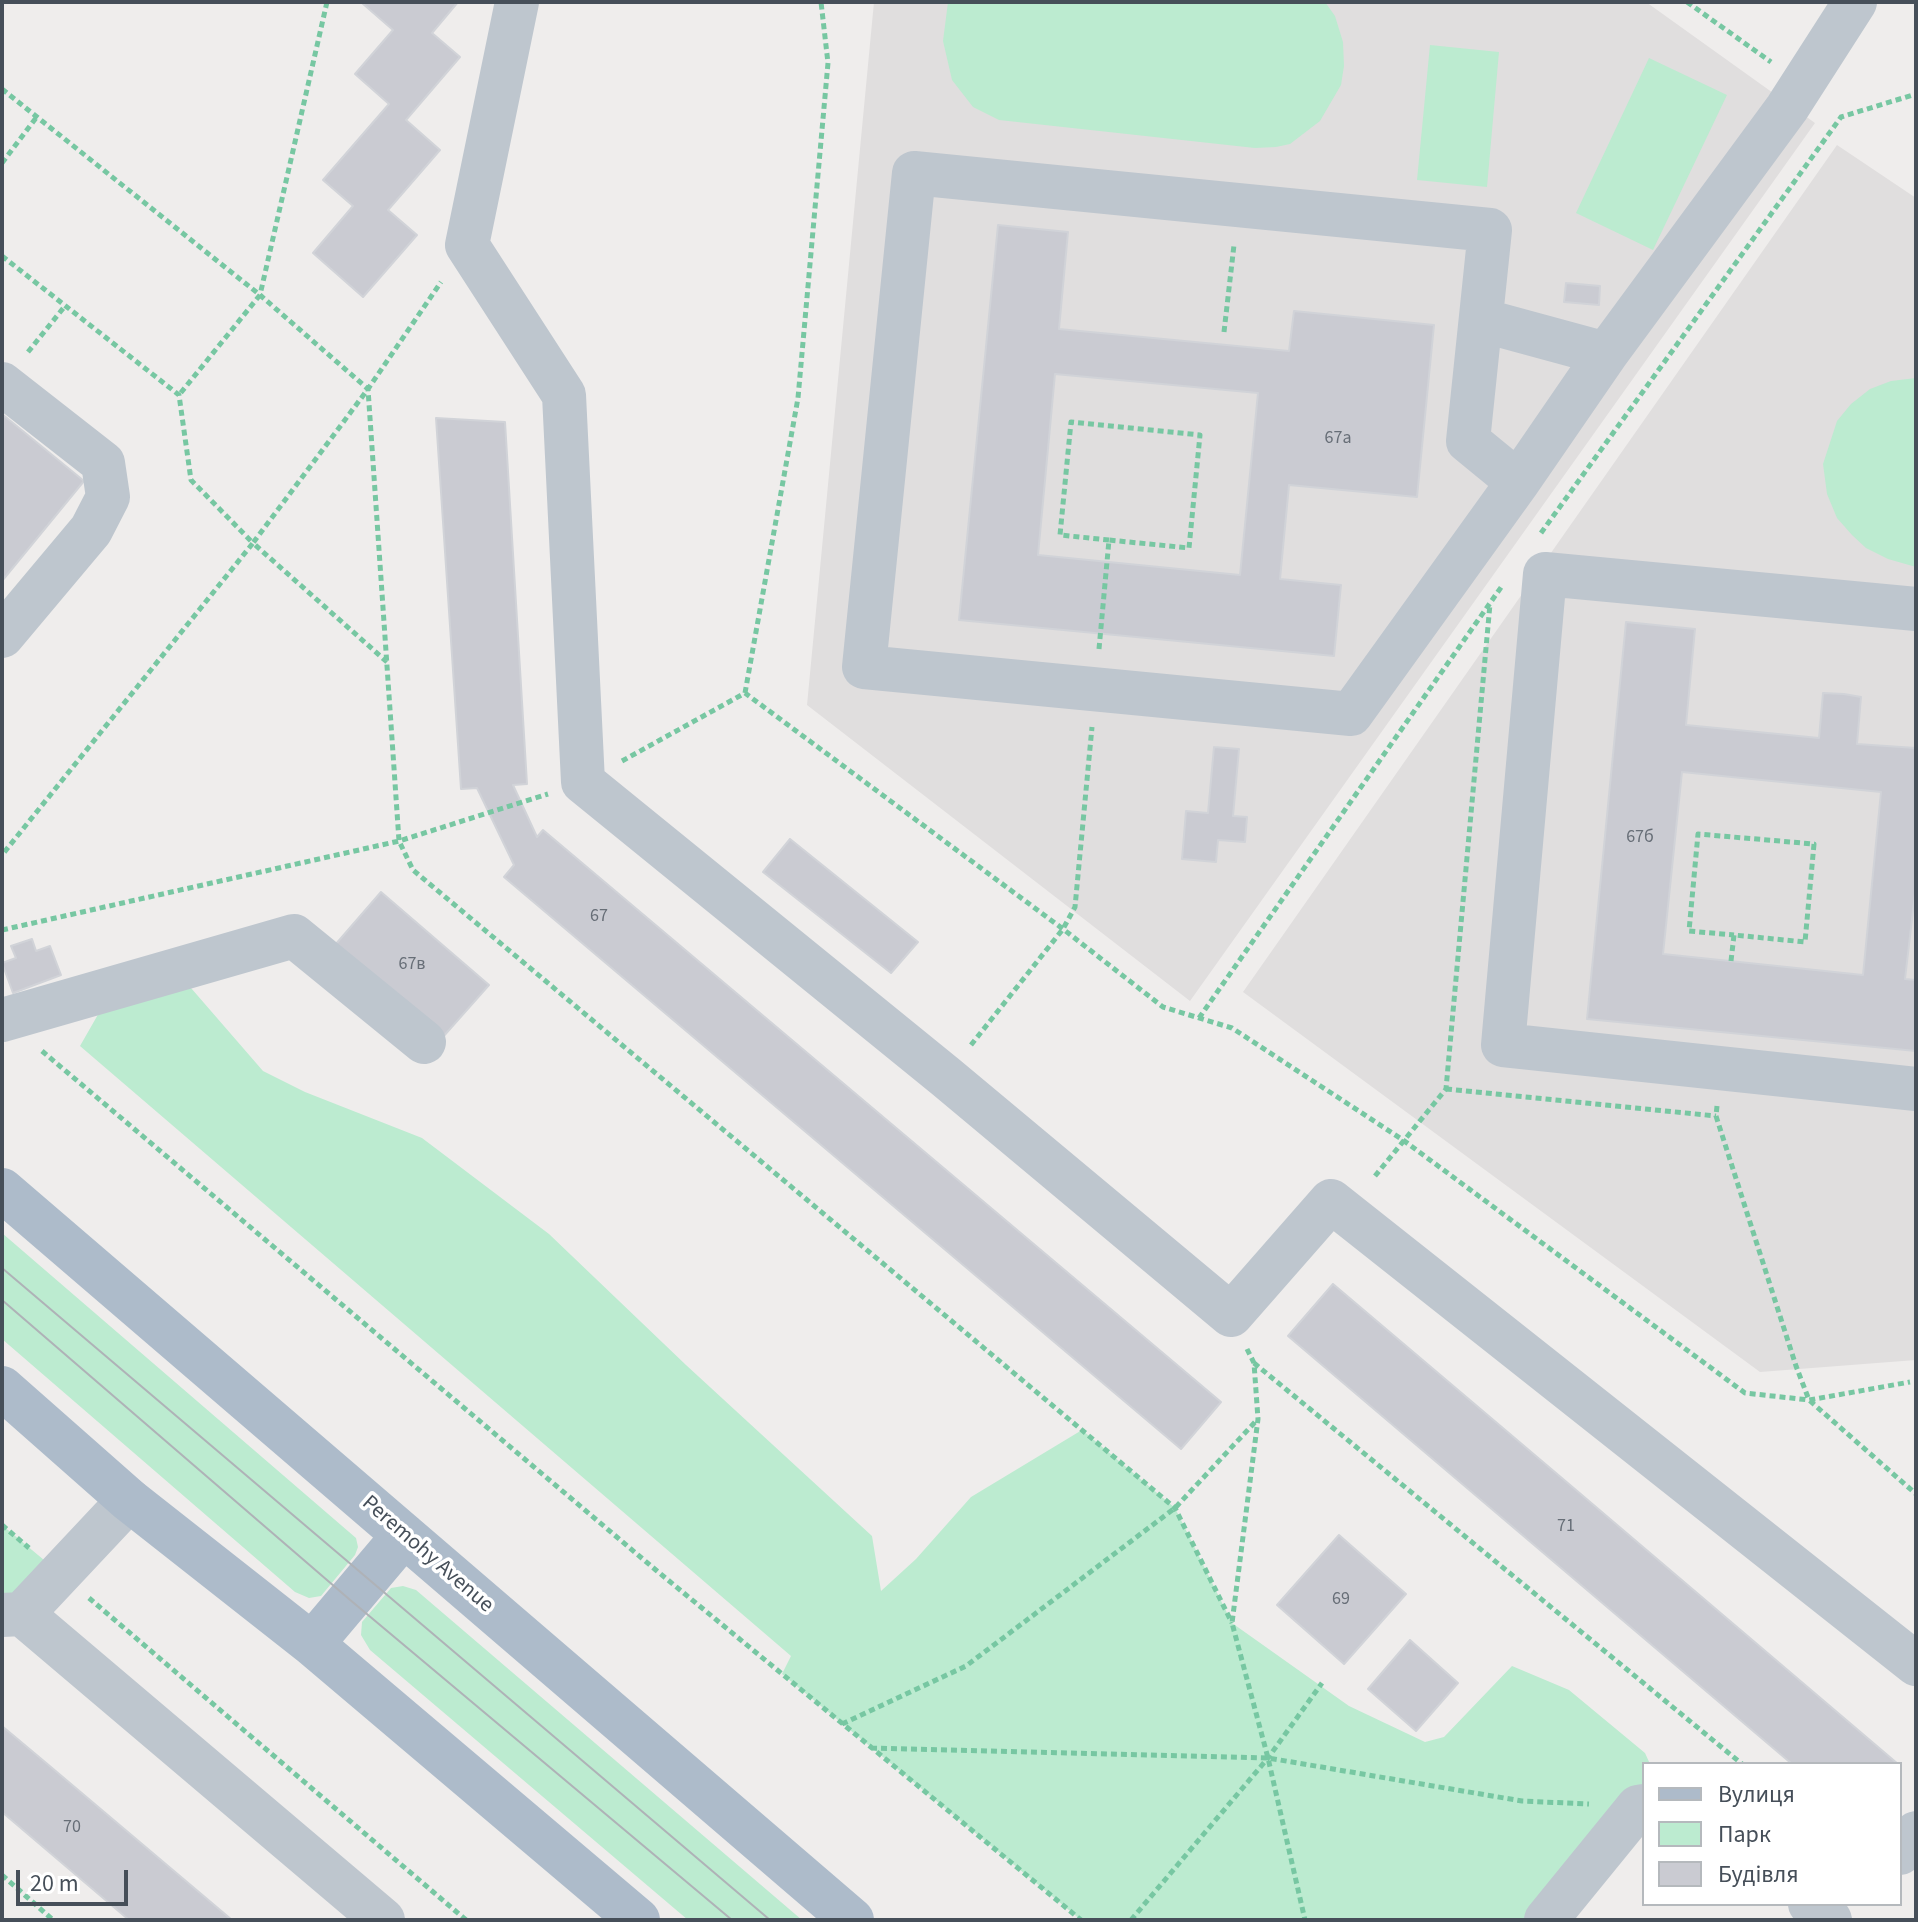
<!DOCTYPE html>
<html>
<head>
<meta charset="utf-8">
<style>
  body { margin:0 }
  #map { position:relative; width:1918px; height:1922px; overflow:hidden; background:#efedec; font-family:"Source Sans 3",sans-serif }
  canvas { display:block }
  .frame { position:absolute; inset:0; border:4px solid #464f59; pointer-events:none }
  .legend { position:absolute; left:1642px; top:1762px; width:260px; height:144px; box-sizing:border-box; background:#fff; border:2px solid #b5b9bd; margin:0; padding:10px 14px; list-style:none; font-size:24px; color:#464f59 }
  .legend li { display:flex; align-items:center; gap:16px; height:40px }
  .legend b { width:40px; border:2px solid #b5b9bd }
  .scale { position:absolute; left:16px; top:1870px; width:112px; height:36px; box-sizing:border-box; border:4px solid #464f59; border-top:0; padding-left:10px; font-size:24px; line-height:28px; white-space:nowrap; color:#464f59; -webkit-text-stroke:6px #fff; paint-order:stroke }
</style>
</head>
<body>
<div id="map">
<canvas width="1918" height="1922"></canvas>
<div class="frame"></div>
<ul class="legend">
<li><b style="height:10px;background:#adbbca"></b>Вулиця</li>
<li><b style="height:22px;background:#bcebd0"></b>Парк</li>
<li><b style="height:22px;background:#cacbd2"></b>Будівля</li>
</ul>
<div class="scale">20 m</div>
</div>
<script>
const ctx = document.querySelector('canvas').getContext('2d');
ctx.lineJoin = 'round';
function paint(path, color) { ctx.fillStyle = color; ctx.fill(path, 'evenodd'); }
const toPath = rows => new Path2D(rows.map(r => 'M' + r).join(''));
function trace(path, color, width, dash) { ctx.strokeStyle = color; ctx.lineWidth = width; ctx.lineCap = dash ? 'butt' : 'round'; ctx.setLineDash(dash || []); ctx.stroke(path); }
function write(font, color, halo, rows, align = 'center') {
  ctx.font = font + ' "Source Sans 3",sans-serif'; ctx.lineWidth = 7; ctx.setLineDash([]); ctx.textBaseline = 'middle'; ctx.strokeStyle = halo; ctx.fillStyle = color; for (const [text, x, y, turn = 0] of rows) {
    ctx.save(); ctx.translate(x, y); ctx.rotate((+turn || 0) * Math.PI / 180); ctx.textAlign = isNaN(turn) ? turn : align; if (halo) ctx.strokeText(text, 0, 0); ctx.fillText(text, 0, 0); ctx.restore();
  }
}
paint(toPath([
  [874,2,1646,2,1815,123,1190,1001,807,705],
  [1837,145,1916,198,1916,1360,1760,1372,1243,992]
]), '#e0dede');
paint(toPath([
  [948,2,1325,2,1335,16,1343,42,1344,66,1341,85,1320,121,1290,144,1276,147,1255,148,999,120,973,107,952,80,943,41],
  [1430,45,1499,52,1487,187,1417,180],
  [1649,58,1727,95,1653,250,1576,213],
  [1916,378,1916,567,1888,559,1866,548,1852,535,1837,518,1827,494,1823,464,1837,421,1851,404,1870,389,1891,381],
  [178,973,263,1071,305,1092,422,1138,549,1234,686,1365,872,1536,881,1591,916,1559,971,1497,1082,1430,1175,1508,1232,1623,1349,1706,1425,1742,1444,1737,1512,1666,1569,1690,1645,1753,1650,1764,1644,1764,1644,1806,1546,1920,1081,1920,782,1674,791,1656,80,1046,116,983],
  [2,1233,356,1538,358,1547,355,1555,321,1596,309,1598,295,1592,2,1339],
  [2,1525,44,1560,9,1600,2,1600],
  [403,1586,416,1590,802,1920,688,1920,370,1650,361,1635,362,1622,391,1588]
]), '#bcebd0');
const building = toPath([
  [458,2,432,33,460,57,406,120,440,150,388,210,417,235,363,297,313,253,353,206,323,180,389,104,355,74,393,30,362,3,458,2],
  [998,225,1068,232,1059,329,1289,351,1294,311,1434,325,1417,497,1289,485,1280,579,1341,585,1334,656,959,620,998,225],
  [1055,374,1258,393,1240,575,1038,555,1055,374],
  [1566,283,1600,286,1599,305,1564,302,1566,283],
  [2,414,84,481,2,581,2,414],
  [436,418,505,422,527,784,513,785,537,837,543,830,1221,1402,1181,1449,504,877,514,865,477,788,461,789,436,418],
  [1626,622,1695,629,1686,725,1819,738,1823,693,1844,694,1861,697,1857,744,1916,748,1916,885,1905,979,1916,980,1916,1051,1587,1019,1626,622],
  [1682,772,1881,792,1863,975,1663,954,1682,772],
  [1214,747,1239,749,1233,816,1247,817,1245,842,1218,840,1216,862,1182,859,1186,811,1208,813,1214,747],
  [790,839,918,942,891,973,763,872,790,839],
  [381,892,489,985,442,1038,335,945,381,892],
  [32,939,36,951,50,946,61,975,13,993,2,963,16,958,11,946,32,939],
  [1333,1284,1576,1490,1898,1764,1792,1764,1288,1336,1333,1284],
  [1339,1535,1406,1594,1344,1664,1277,1605,1339,1535],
  [1410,1640,1458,1683,1416,1731,1368,1689,1410,1640],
  [2,1726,45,1762,232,1920,129,1920,2,1812,2,1726]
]);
paint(building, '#cacbd2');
trace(building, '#d1d3d8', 2);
trace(toPath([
  [327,2,260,295,368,389,399,841,413,870,1175,1508,1232,1623],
  [1687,2,1771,62],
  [2,89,260,295,179,395],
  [2,163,36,118],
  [2,256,179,395,191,480,253,543,2,855],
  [1224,332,1234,245],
  [28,352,65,306],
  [1541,533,1841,117,1916,94],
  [1099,649,1109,540,1189,548,1200,435,1071,422,1060,535,1109,540],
  [387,662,253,543,368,389,441,282],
  [745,693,798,398,828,63,821,2],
  [622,761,745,693,1063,929,1163,1007,1232,1028,1403,1140,1745,1393,1809,1400,1910,1382],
  [2,930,399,841,548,794],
  [1731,961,1734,935,1805,942,1814,844,1698,834,1689,931,1734,935],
  [1199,1018,1502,586],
  [971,1045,1063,929,1075,907,1092,727],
  [42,1051,657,1571,1081,1920],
  [1446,1089,1716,1116],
  [1717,1106,1716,1116,1796,1366,1809,1400,1916,1494],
  [1375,1176,1446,1089,1490,604],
  [1247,1349,1254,1363,1258,1419,1232,1623,1268,1758,1305,1920],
  [1254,1363,1742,1764],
  [2,1525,29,1548],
  [89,1598,466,1920],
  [842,1724,966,1666,1175,1508,1257,1420],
  [871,1748,1268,1758,1522,1801,1589,1804],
  [2,1875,53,1920],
  [1131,1920,1268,1758,1322,1683]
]), '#77c7a2', 5, [6, 4]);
trace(toPath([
  [517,2,467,245,564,395,583,782,946,1077,1231,1315,1331,1201,1916,1664],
  [1481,320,1606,354],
  [2,384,103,463,108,497,91,530,2,636],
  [1518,482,1468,441,1490,230,914,173,864,667,1351,714,1518,482,1606,354,1787,108,1855,2],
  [1916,609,1545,574,1503,1045,1916,1089],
  [2,1020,294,936,424,1042],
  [22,1614,383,1920],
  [2,1615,22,1614,129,1500],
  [1900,1853,1916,1833],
  [1810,1904,1830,1920],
  [1546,1920,1638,1807,1644,1806]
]), '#bec6ce', 44);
trace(toPath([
  [2,1190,852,1920],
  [2,1388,129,1500,312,1644,638,1920],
  [312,1644,404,1535]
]), '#adbbca', 44);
trace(toPath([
  [2,1268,770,1920],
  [2,1300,349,1599,732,1920]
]), '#afb2b7', 2);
write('18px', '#676e77', null, [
  ["67а",1338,439],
  ["67б",1640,838],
  ["67",599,917],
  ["67в",412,965],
  ["71",1566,1527],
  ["69",1341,1600],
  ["70",72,1828]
]);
write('22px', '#464f59', '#fff', [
  ["Peremohy Avenue",427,1555,41]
]);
</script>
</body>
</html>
